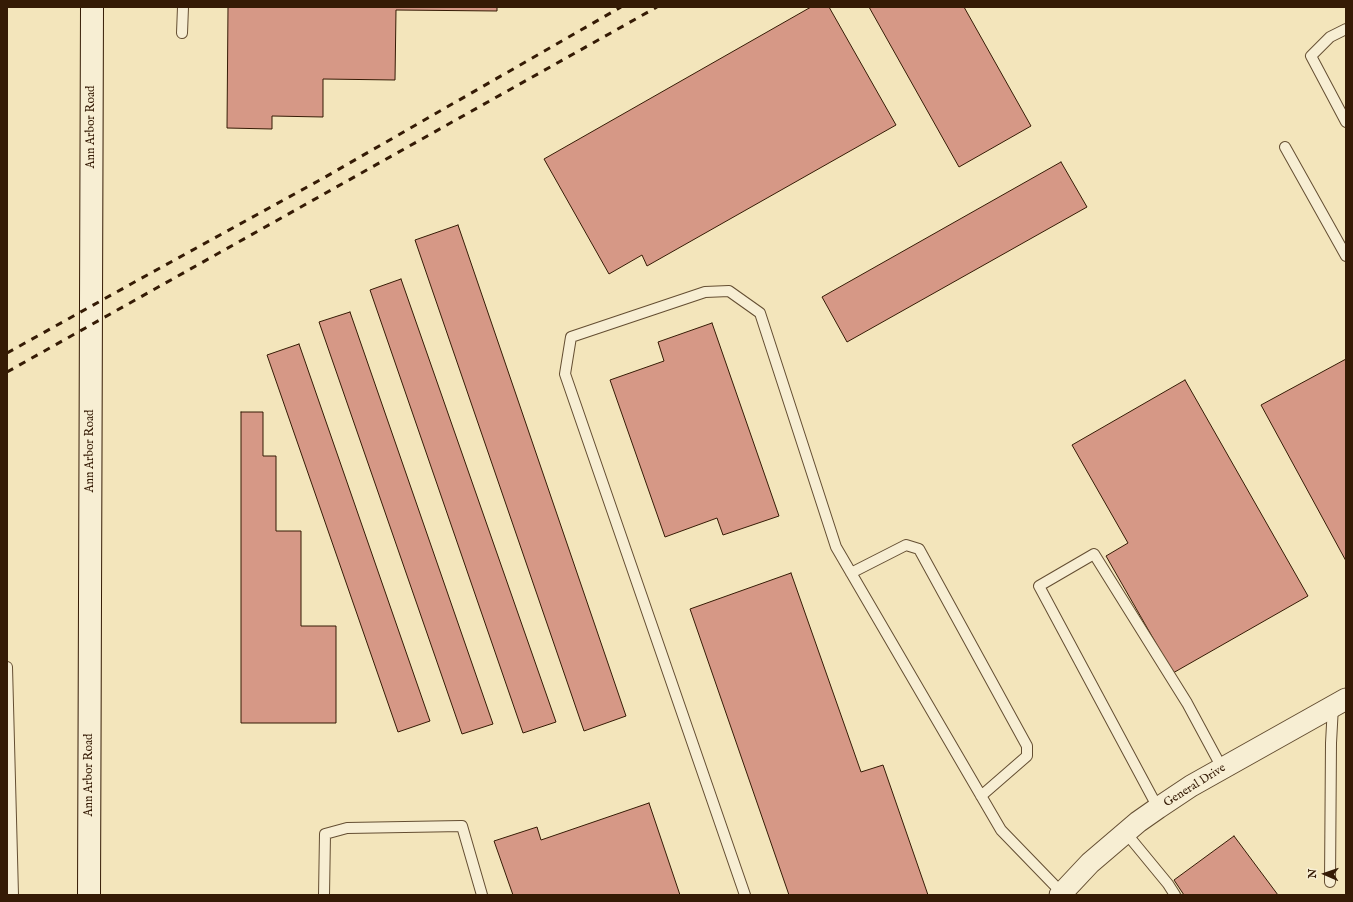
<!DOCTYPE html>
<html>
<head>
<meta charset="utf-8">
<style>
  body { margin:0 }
  #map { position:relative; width:1353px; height:902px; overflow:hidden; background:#f3e5bb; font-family:"IM FELL English",serif }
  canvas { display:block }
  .frame { position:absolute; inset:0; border:8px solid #351b05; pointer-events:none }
  .north { position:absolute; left:1305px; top:854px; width:40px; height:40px; -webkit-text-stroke:3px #f7eed3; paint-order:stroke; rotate:272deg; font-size:11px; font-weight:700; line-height:16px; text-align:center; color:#351b05 }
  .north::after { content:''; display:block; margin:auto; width:14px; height:18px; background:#351b05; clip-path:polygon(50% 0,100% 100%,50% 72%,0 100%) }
</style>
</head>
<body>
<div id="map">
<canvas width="1353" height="902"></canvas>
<div class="frame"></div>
<div class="north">N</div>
</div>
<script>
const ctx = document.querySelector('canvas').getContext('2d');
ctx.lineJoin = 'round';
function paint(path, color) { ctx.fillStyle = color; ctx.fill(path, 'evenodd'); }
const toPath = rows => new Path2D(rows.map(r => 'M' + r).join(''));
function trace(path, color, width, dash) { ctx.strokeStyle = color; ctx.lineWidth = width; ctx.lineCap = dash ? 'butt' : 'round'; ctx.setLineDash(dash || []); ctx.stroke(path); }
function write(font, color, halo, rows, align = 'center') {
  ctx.font = font + ' "IM FELL English",serif'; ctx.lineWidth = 3; ctx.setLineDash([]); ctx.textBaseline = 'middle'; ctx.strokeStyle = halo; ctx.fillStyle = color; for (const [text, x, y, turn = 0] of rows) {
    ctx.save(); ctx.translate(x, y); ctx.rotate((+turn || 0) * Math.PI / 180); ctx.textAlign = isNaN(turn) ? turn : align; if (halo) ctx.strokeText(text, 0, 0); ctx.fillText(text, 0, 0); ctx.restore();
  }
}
const building = toPath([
  [228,7,497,7,497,11,396,10,395,80,323,79,323,117,272,116,272,129,227,128,228,7],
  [811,7,829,7,896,125,647,266,642,255,609,274,544,159,811,7],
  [869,7,964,7,1031,126,959,167,869,7],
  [1061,162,1087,207,847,342,822,297,1061,162],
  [458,225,626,716,584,731,415,240,458,225],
  [401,279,556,722,523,733,370,290,401,279],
  [350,312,493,724,462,734,319,322,350,312],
  [712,323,779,516,723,535,717,518,665,537,610,380,664,361,658,342,712,323],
  [299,344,430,721,398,732,267,355,299,344],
  [1346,359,1346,561,1261,405,1346,359],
  [1185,380,1308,596,1173,673,1106,556,1128,543,1072,445,1185,380],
  [241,412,263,412,263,456,276,456,276,531,301,531,301,626,336,626,336,723,241,723,241,412],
  [791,573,861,772,883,765,928,895,789,895,690,609,791,573],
  [649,803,680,895,513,895,494,841,537,827,541,840,649,803],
  [1234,836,1278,895,1184,895,1174,880,1234,836]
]);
paint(building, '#d69886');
trace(building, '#351b05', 1);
const lane = toPath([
  [1346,29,1330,37,1311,56,1346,122],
  [182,33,183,7],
  [1285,147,1346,256],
  [851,573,906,545,919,549,1027,746,1027,756,981,796],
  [7,667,13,895],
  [1158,808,1039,586,1094,554,1187,703,1222,768],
  [1126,833,1168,884,1175,895],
  [1330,882,1331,743,1333,706],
  [324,895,325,834,347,828,462,826,482,895],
  [745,895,565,374,571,337,705,292,729,291,760,313,836,547,1001,830,1062,893]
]);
const street = toPath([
  [1060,895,1090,863,1138,822,1158,808,1191,786,1346,699]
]);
const secondary = toPath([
  [89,895,92,7]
]);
trace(lane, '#644e32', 12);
trace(street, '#644e32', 23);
trace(secondary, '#351b05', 24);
trace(lane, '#f7eed3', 10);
trace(street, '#f7eed3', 21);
trace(secondary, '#f7eed3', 22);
trace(toPath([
  [7,353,131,284,320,180,621,7],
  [7,372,657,7]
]), '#351b05', 3, [7, 7]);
write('12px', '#351b05', '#f7eed3', [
  ["Ann Arbor Road",92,127,-90],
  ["Ann Arbor Road",91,451,-90],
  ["Ann Arbor Road",90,775,-90],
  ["General Drive",1195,786,-32]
]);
</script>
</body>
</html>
